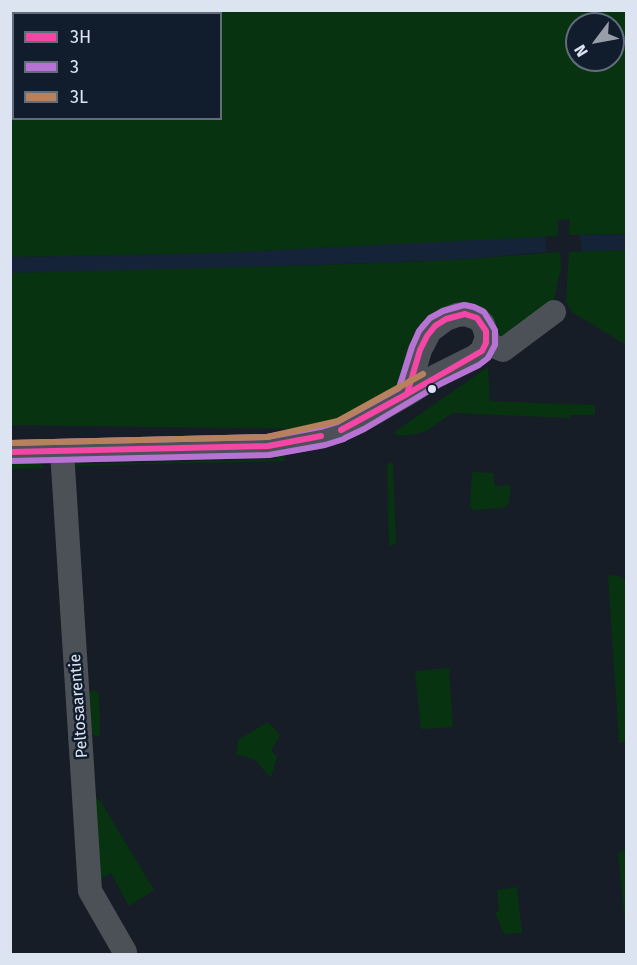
<!DOCTYPE html>
<html>
<head>
<meta charset="utf-8">
<style>
  body { margin:0 }
  #map { position:relative; width:637px; height:965px; overflow:hidden; background:#171d27; font-family:"Fira Sans",sans-serif }
  canvas { display:block }
  .frame { position:absolute; inset:0; border:12px solid #dce4f1; pointer-events:none }
  .legend { position:absolute; left:12px; top:12px; width:210px; height:108px; box-sizing:border-box; background:#111c2d; border:2px solid #626c7b; margin:0; padding:8px 10px; list-style:none; font-size:18px; color:#dce4f1 }
  .legend li { display:flex; align-items:center; gap:12px; height:30px }
  .legend b { width:30px; border:2px solid #626c7b }
  .north { position:absolute; left:565px; top:12px; width:60px; height:60px; box-sizing:border-box; background:#111c2d; border:2px solid #626c7b; border-radius:50%; rotate:238deg; font-size:16px; font-weight:700; line-height:24px; text-align:center; color:#dce4f1 }
  .north::after { content:''; display:block; margin:auto; width:21px; height:27px; background:#979eaa; clip-path:polygon(50% 0,100% 100%,50% 72%,0 100%) }
</style>
</head>
<body>
<div id="map">
<canvas width="637" height="965"></canvas>
<div class="frame"></div>
<ul class="legend">
<li><b style="height:8px;background:#f346a5"></b>3H</li>
<li><b style="height:8px;background:#b673d3"></b>3</li>
<li><b style="height:8px;background:#b6815c"></b>3L</li>
</ul>
<div class="north">N</div>
</div>
<script>
const ctx = document.querySelector('canvas').getContext('2d');
ctx.lineJoin = 'round';
function paint(path, color) { ctx.fillStyle = color; ctx.fill(path, 'evenodd'); }
const toPath = rows => new Path2D(rows.map(r => 'M' + r).join(''));
function trace(path, color, width, dash) { ctx.strokeStyle = color; ctx.lineWidth = width; ctx.lineCap = dash ? 'butt' : 'round'; ctx.setLineDash(dash || []); ctx.stroke(path); }
function write(font, color, halo, rows, align = 'center') {
  ctx.font = font + ' "Fira Sans",sans-serif'; ctx.lineWidth = 5; ctx.setLineDash([]); ctx.textBaseline = 'middle'; ctx.strokeStyle = halo; ctx.fillStyle = color; for (const [text, x, y, turn = 0] of rows) {
    ctx.save(); ctx.translate(x, y); ctx.rotate((+turn || 0) * Math.PI / 180); ctx.textAlign = isNaN(turn) ? turn : align; if (halo) ctx.strokeText(text, 0, 0); ctx.fillText(text, 0, 0); ctx.restore();
  }
}
paint(toPath([
  [626,234,626,250,582,252,580,235],
  [545,236,546,252,455,260,169,270,11,273,11,257,217,253]
]), '#152338');
paint(toPath([
  [11,10,626,11,626,234,569,235,570,219,558,220,558,236,217,253,11,257],
  [14,14,220,14,220,118,14,118],
  [577,24,613,24,613,60,577,60],
  [626,250,626,345,572,312,566,302,569,252],
  [560,252,561,268,554,298,545,311,502,346,469,305,395,388,344,417,304,429,11,425,11,273,323,265,455,260],
  [488,367,490,401,595,405,595,415,570,415,570,418,452,413,428,430,416,434,397,436,394,432],
  [277,453,283,456,285,461,72,466,81,458,81,464,277,459],
  [10,462,40,462,45,468,11,469],
  [390,462,393,464,396,544,389,546,387,465],
  [472,472,493,473,495,486,511,485,509,503,504,508,473,510,470,507],
  [608,575,618,576,626,580,626,742,619,742],
  [449,668,453,727,421,729,415,671],
  [95,690,99,694,100,735,96,736,90,733,86,693],
  [268,722,280,735,271,751,277,756,271,778,255,760,236,754,238,740],
  [93,795,101,802,154,890,129,906,111,873,100,879],
  [626,849,626,922,625,922,618,853],
  [517,887,522,933,504,934,495,912,499,911,497,890]
]), '#073311');
trace(toPath([
  [486,343,503,350,554,312],
  [62,451,90,891,125,952],
  [10,452,268,446,323,436,341,430,360,421,393,402,407,394,436,376,474,357,482,351,487,337,483,324,477,318,465,314,457,315,446,319,430,331,420,350,407,394]
]), '#4c5158', 24);
trace(toPath([
  [465,314,477,318,486,331,486,343,482,351,407,394,420,350,427,336,435,326,446,319,465,314],
  [341,430,407,394],
  [341,430,407,394],
  [268,446,321,436],
  [268,446,321,436],
  [10,452,268,446],
  [10,452,268,446]
]), '#f346a5', 6);
trace(toPath([
  [320,427,337,422,399,388,412,347,419,331,430,318,443,311,464,305,474,307,484,312,495,330,495,345,488,358,479,365,440,384,364,429,345,438],
  [10,443,267,437,320,427],
  [269,455,325,445,344,439],
  [10,461,269,455]
]), '#b673d3', 6);
trace(toPath([
  [10,443,267,437,338,421,423,374]
]), '#b6815c', 6);
for (const [x, y, r, color] of [
  [432,389,5,"#dce4f1"]
]) { const dot = new Path2D(); dot.arc(x, y, r, 0, 2 * Math.PI); ctx.fillStyle = color; ctx.fill(dot); trace(dot, '#111c2d', 2); }
write('16px', '#dce4f1', '#111c2d', [
  ["Peltosaarentie",79,706,-94]
]);
</script>
</body>
</html>
